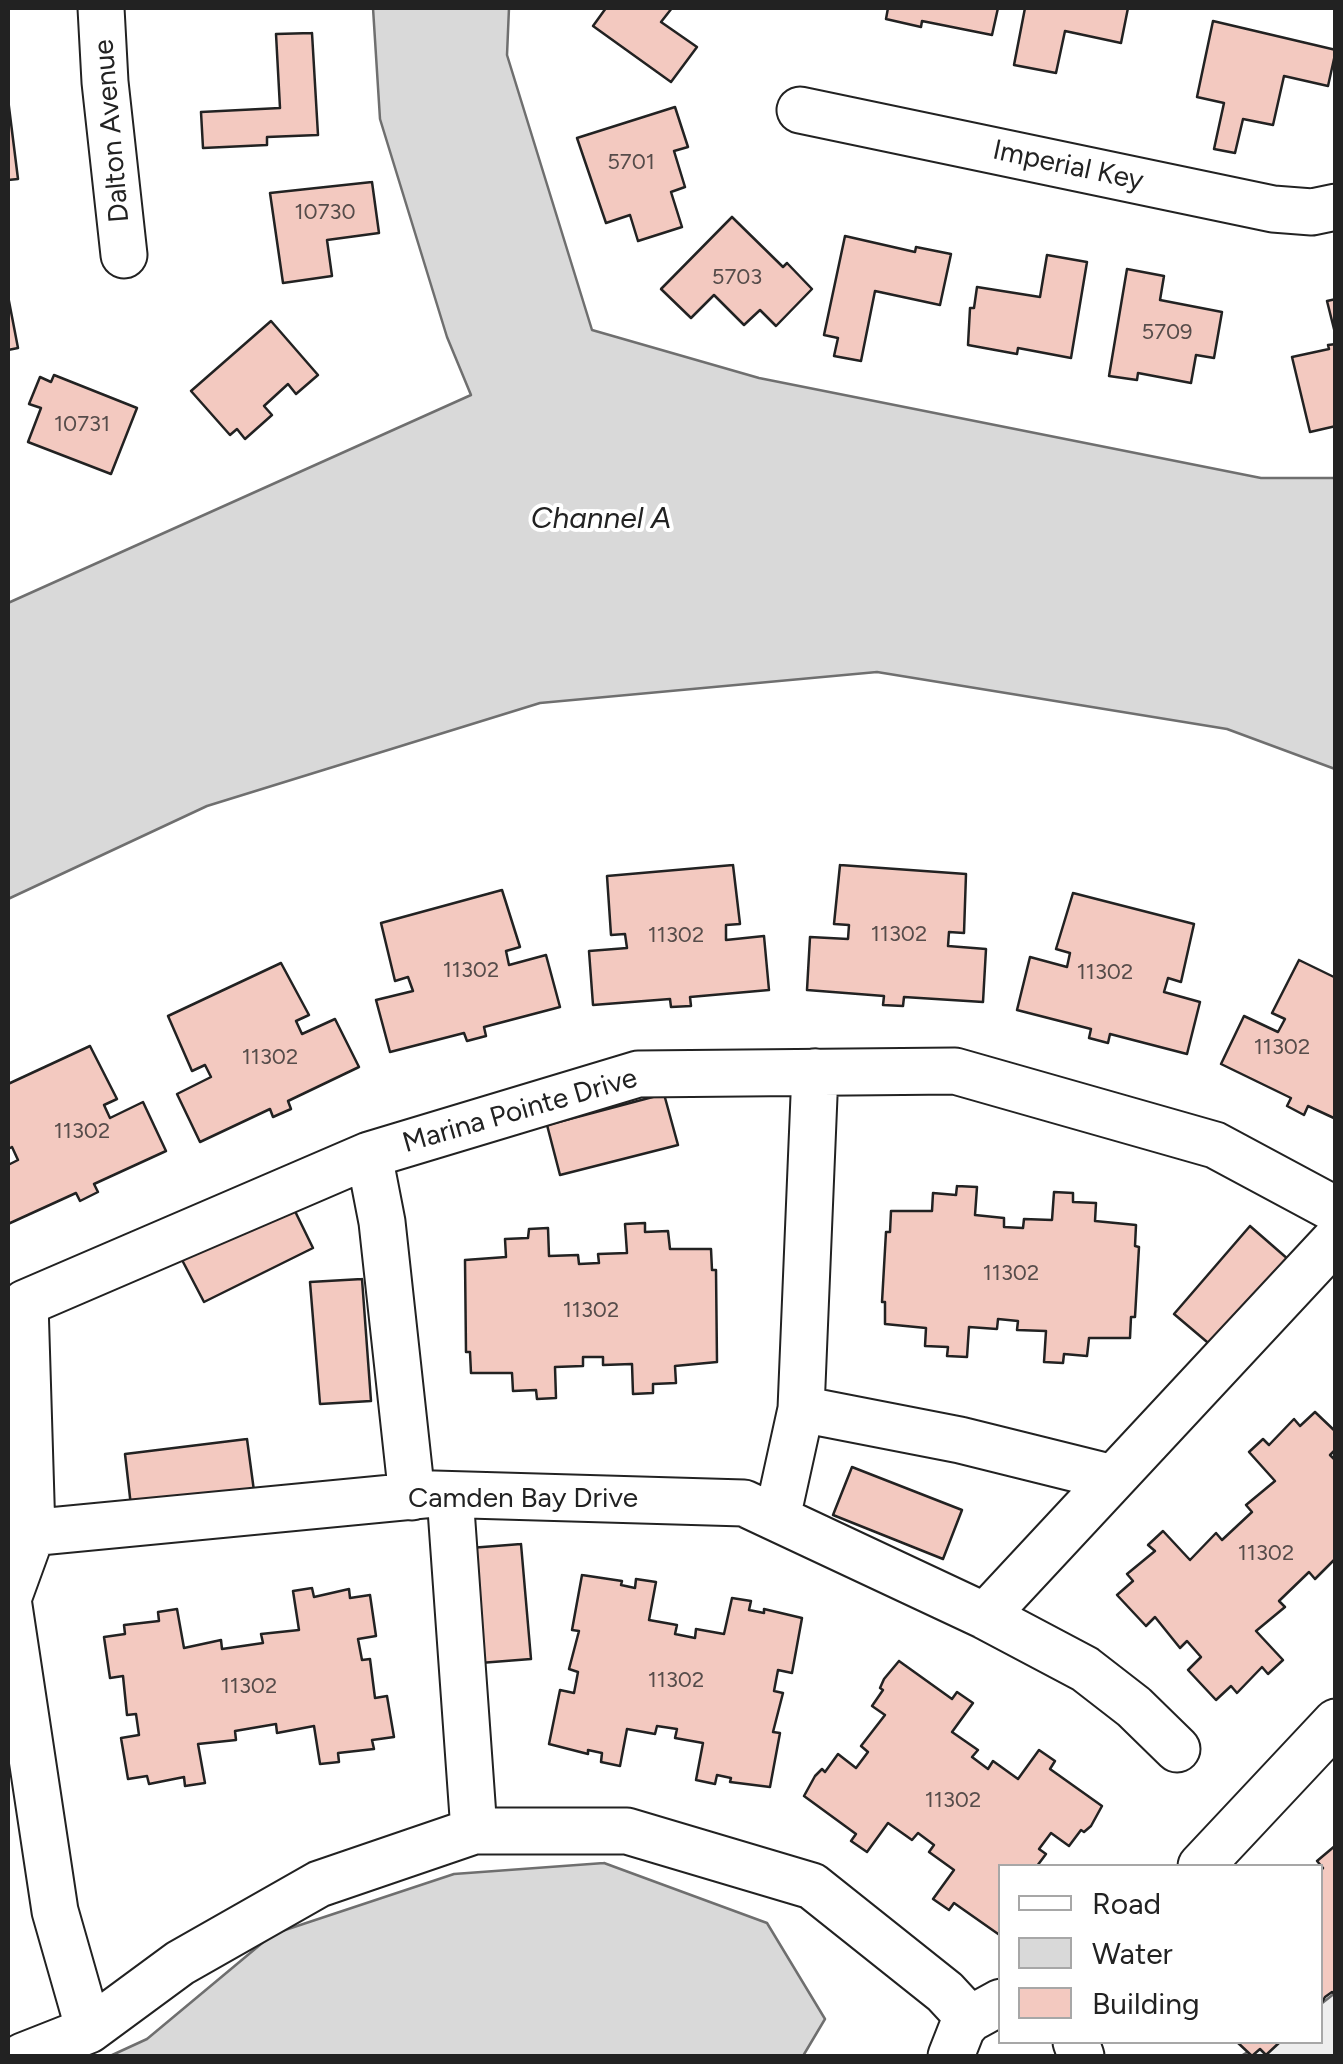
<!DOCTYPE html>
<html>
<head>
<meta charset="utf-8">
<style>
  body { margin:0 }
  #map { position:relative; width:1343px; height:2064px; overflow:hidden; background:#fff; font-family:Figtree,sans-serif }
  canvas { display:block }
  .frame { position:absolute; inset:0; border:10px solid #222; pointer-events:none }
  .legend { position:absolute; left:998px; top:1864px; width:325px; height:180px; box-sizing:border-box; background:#fff; border:2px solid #a7a7a7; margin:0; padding:12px 18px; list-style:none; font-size:30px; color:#222 }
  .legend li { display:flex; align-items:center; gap:20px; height:50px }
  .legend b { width:50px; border:2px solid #a7a7a7 }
</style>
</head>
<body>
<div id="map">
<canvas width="1343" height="2064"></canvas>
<div class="frame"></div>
<ul class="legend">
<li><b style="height:12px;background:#fff"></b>Road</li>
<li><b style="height:28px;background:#d9d9d9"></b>Water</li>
<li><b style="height:28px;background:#f3c9c0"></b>Building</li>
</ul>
</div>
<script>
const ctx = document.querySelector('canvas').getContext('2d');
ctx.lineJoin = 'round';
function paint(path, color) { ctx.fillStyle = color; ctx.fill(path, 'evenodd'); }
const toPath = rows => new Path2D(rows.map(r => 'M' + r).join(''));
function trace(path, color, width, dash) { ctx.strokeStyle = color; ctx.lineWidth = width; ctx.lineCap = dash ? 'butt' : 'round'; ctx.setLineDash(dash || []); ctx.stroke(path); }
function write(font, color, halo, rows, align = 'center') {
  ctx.font = font + ' Figtree,sans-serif'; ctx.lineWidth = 8; ctx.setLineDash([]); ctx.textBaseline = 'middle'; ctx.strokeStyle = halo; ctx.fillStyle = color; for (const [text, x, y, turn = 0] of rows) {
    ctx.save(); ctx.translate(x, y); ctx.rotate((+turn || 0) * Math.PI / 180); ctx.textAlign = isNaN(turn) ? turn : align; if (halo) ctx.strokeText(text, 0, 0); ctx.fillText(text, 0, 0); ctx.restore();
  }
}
const green = toPath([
  [1335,1993,1335,2056,1241,2056,1264,2042,1320,2042,1321,2004,1335,1993]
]);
paint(green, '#eee');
trace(green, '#6f6f6f', 2.5);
const water = toPath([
  [373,8,509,8,507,55,592,330,759,378,1261,478,1335,478,1335,769,1227,729,877,672,540,703,207,806,8,899,8,603,471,395,447,337,380,119,373,8],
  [604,1863,767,1923,825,2019,803,2056,110,2056,147,2039,273,1934,454,1874,604,1863]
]);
paint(water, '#d9d9d9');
trace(water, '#6f6f6f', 2.5);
const building = toPath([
  [606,8,672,8,661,22,697,47,671,82,593,26,606,8],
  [888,8,998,8,992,35,922,21,921,27,886,19,888,8],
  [1025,8,1128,8,1121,43,1065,31,1056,73,1014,65,1025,8],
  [1213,21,1336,50,1328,86,1284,76,1273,125,1243,119,1235,153,1214,149,1224,103,1197,97,1213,21],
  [312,33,318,135,267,137,267,145,203,148,201,112,280,108,276,34,312,33],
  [8,99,18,179,8,180,8,99],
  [675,107,688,147,674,151,685,187,671,192,682,227,638,241,630,215,606,223,577,138,675,107],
  [372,182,379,233,327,240,332,276,283,283,270,193,372,182],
  [732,217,783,267,787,263,812,289,776,326,760,310,744,325,714,295,691,318,661,289,732,217],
  [845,236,915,252,916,247,951,254,940,305,875,291,861,361,834,356,838,338,824,335,845,236],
  [1047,255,1087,262,1071,358,1018,348,1017,354,968,345,970,308,974,308,977,287,1040,297,1047,255],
  [1127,269,1164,276,1160,300,1222,312,1214,358,1196,355,1191,383,1138,373,1137,380,1109,376,1127,269],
  [8,296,18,348,8,350,8,296],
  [1336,299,1336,337,1327,301,1336,299],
  [271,321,318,375,296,394,288,384,264,406,272,415,245,439,237,429,230,435,191,391,271,321],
  [1336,344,1336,426,1310,432,1292,357,1329,349,1328,345,1336,344],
  [54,375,137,408,111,474,28,442,41,408,29,404,40,377,51,382,54,375],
  [733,865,740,924,726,925,726,940,764,936,769,990,690,997,691,1006,671,1007,670,999,593,1005,589,951,627,948,625,934,611,935,607,876,733,865],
  [840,865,966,874,964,933,949,932,948,946,986,949,983,1002,904,997,903,1006,883,1005,884,996,807,990,810,937,848,939,849,925,834,924,840,865],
  [502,890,520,947,506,951,509,965,546,955,560,1007,484,1027,486,1036,467,1041,464,1033,390,1052,376,1000,413,991,408,977,395,981,381,923,502,890],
  [1073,893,1194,924,1181,982,1168,978,1164,992,1200,1002,1187,1054,1110,1034,1108,1043,1089,1038,1091,1029,1017,1010,1030,957,1067,967,1070,953,1056,949,1073,893],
  [1299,960,1336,978,1336,1119,1308,1106,1304,1115,1287,1106,1291,1098,1221,1064,1244,1016,1278,1032,1285,1019,1272,1013,1299,960],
  [281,963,309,1015,296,1021,302,1034,335,1019,359,1067,288,1101,291,1109,273,1117,270,1109,200,1142,177,1094,211,1077,205,1065,192,1071,168,1016,281,963],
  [90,1046,117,1099,104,1105,110,1118,143,1102,166,1151,94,1184,98,1192,80,1201,76,1193,8,1224,8,1165,18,1160,12,1147,8,1149,8,1084,90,1046],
  [664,1094,678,1145,560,1175,547,1125,664,1094],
  [957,1186,977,1187,975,1215,1004,1218,1004,1227,1023,1228,1024,1219,1052,1220,1054,1192,1073,1193,1073,1202,1096,1203,1095,1221,1136,1225,1135,1246,1139,1247,1135,1317,1131,1317,1130,1338,1089,1338,1087,1356,1064,1354,1063,1363,1044,1362,1046,1331,1017,1330,1018,1321,998,1319,997,1329,969,1327,967,1357,947,1356,948,1347,925,1346,926,1328,885,1324,885,1302,882,1302,886,1232,890,1232,891,1211,932,1211,933,1193,956,1195,957,1186],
  [291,1203,313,1248,204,1302,181,1258,291,1203],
  [645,1223,645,1232,668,1231,670,1249,711,1249,712,1270,716,1270,717,1362,675,1366,676,1383,653,1384,653,1393,633,1394,632,1364,603,1365,603,1357,583,1357,583,1366,555,1367,556,1398,537,1399,536,1390,513,1391,512,1373,471,1373,470,1352,466,1352,465,1260,506,1257,505,1239,528,1238,529,1229,548,1228,549,1256,578,1255,579,1264,599,1263,598,1254,627,1253,625,1224,645,1223],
  [1250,1226,1289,1260,1213,1347,1174,1314,1250,1226],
  [362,1279,371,1401,320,1404,310,1282,362,1279],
  [1315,1412,1336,1432,1336,1449,1330,1455,1336,1461,1336,1558,1315,1579,1309,1572,1279,1601,1285,1607,1256,1631,1283,1660,1268,1674,1262,1667,1237,1693,1231,1686,1216,1700,1188,1670,1201,1657,1187,1641,1180,1648,1155,1617,1146,1626,1117,1595,1133,1581,1127,1574,1155,1551,1148,1545,1163,1531,1190,1560,1216,1533,1222,1540,1252,1512,1246,1505,1275,1481,1249,1452,1263,1439,1269,1445,1294,1419,1300,1426,1315,1412],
  [247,1439,254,1491,131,1506,125,1454,247,1439],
  [852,1467,962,1510,943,1559,833,1515,852,1467],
  [521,1544,531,1659,480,1663,470,1548,521,1544],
  [582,1575,622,1581,621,1585,635,1588,636,1579,656,1582,649,1620,677,1625,675,1634,695,1638,696,1629,724,1634,732,1598,751,1601,749,1610,764,1613,764,1609,802,1618,792,1673,778,1670,774,1691,783,1693,773,1732,780,1733,770,1787,730,1782,731,1778,717,1775,715,1784,696,1780,703,1743,675,1738,677,1729,657,1726,655,1734,627,1729,620,1766,601,1762,602,1753,588,1750,588,1754,549,1744,560,1690,574,1693,578,1672,569,1669,579,1631,572,1630,582,1575],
  [312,1588,314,1597,349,1589,350,1598,370,1595,376,1636,358,1639,362,1660,370,1659,375,1698,387,1696,394,1737,372,1740,374,1749,338,1753,339,1762,320,1764,314,1726,277,1733,276,1724,235,1731,236,1740,198,1744,205,1783,185,1786,184,1777,149,1784,147,1776,128,1779,121,1738,139,1735,136,1714,127,1715,123,1676,110,1678,104,1637,125,1634,124,1625,159,1621,158,1612,177,1609,184,1648,221,1640,222,1649,263,1643,261,1634,299,1630,293,1591,312,1588],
  [899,1661,952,1699,957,1692,973,1703,952,1732,978,1750,972,1757,988,1769,993,1761,1018,1779,1039,1750,1055,1761,1050,1769,1102,1806,1091,1826,1084,1832,1081,1830,1069,1846,1051,1833,1039,1849,1046,1854,1037,1866,1001,1866,1001,1936,954,1903,949,1910,933,1899,954,1870,929,1852,934,1845,918,1833,912,1840,888,1823,867,1852,851,1841,856,1834,804,1796,815,1776,822,1769,825,1772,838,1754,856,1768,868,1752,861,1746,885,1715,872,1706,883,1690,880,1688,884,1679,899,1661],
  [1336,1845,1336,1995,1332,1992,1325,1997,1320,2006,1320,1871,1323,1868,1317,1861,1336,1845],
  [1237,2042,1280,2042,1266,2055,1260,2049,1252,2056,1237,2042]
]);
paint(building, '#f3c9c0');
trace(building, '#222', 2.5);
const minor = toPath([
  [101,8,105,82,124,255],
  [800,110,1273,209,1312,212,1336,207],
  [369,1155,382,1222,412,1497],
  [801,1409,815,1072],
  [450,1495,474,1831],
  [777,1518,801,1409,960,1440,1113,1478],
  [8,1535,434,1494,744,1503,985,1616,1085,1669,1134,1707,1177,1749],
  [985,1616,1336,1239],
  [1201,1866,1336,1722],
  [89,2030,55,1911,8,1599,32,1533,25,1303,369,1155,638,1074,955,1071,1215,1145,1336,1210],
  [1076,2042,1081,2056],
  [23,2056,89,2030,180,1963,319,1884,474,1831,627,1831,812,1886,945,1992,970,2019],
  [951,2056,962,2028,970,2019,1001,2002]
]);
trace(minor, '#222', 49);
trace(minor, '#fff', 45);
write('22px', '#564c4a', null, [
  ["5701",631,163],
  ["10730",325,213],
  ["5703",737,278],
  ["5709",1167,333],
  ["10731",82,425],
  ["11302",899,935],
  ["11302",676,936],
  ["11302",471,971],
  ["11302",1105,973],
  ["11302",1282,1048],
  ["11302",270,1058],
  ["11302",82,1132],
  ["11302",1011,1274],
  ["11302",591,1311],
  ["11302",1266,1554],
  ["11302",676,1681],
  ["11302",249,1687],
  ["11302",953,1801]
]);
write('28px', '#222', '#fff', [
  ["Dalton Avenue",112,131,-95],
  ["Imperial Key",1068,166,12],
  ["Marina Pointe Drive",520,1111,-16],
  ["Camden Bay Drive",523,1499]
]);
write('italic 30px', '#222', '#fff', [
  ["Channel A",601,519]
]);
</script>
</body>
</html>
